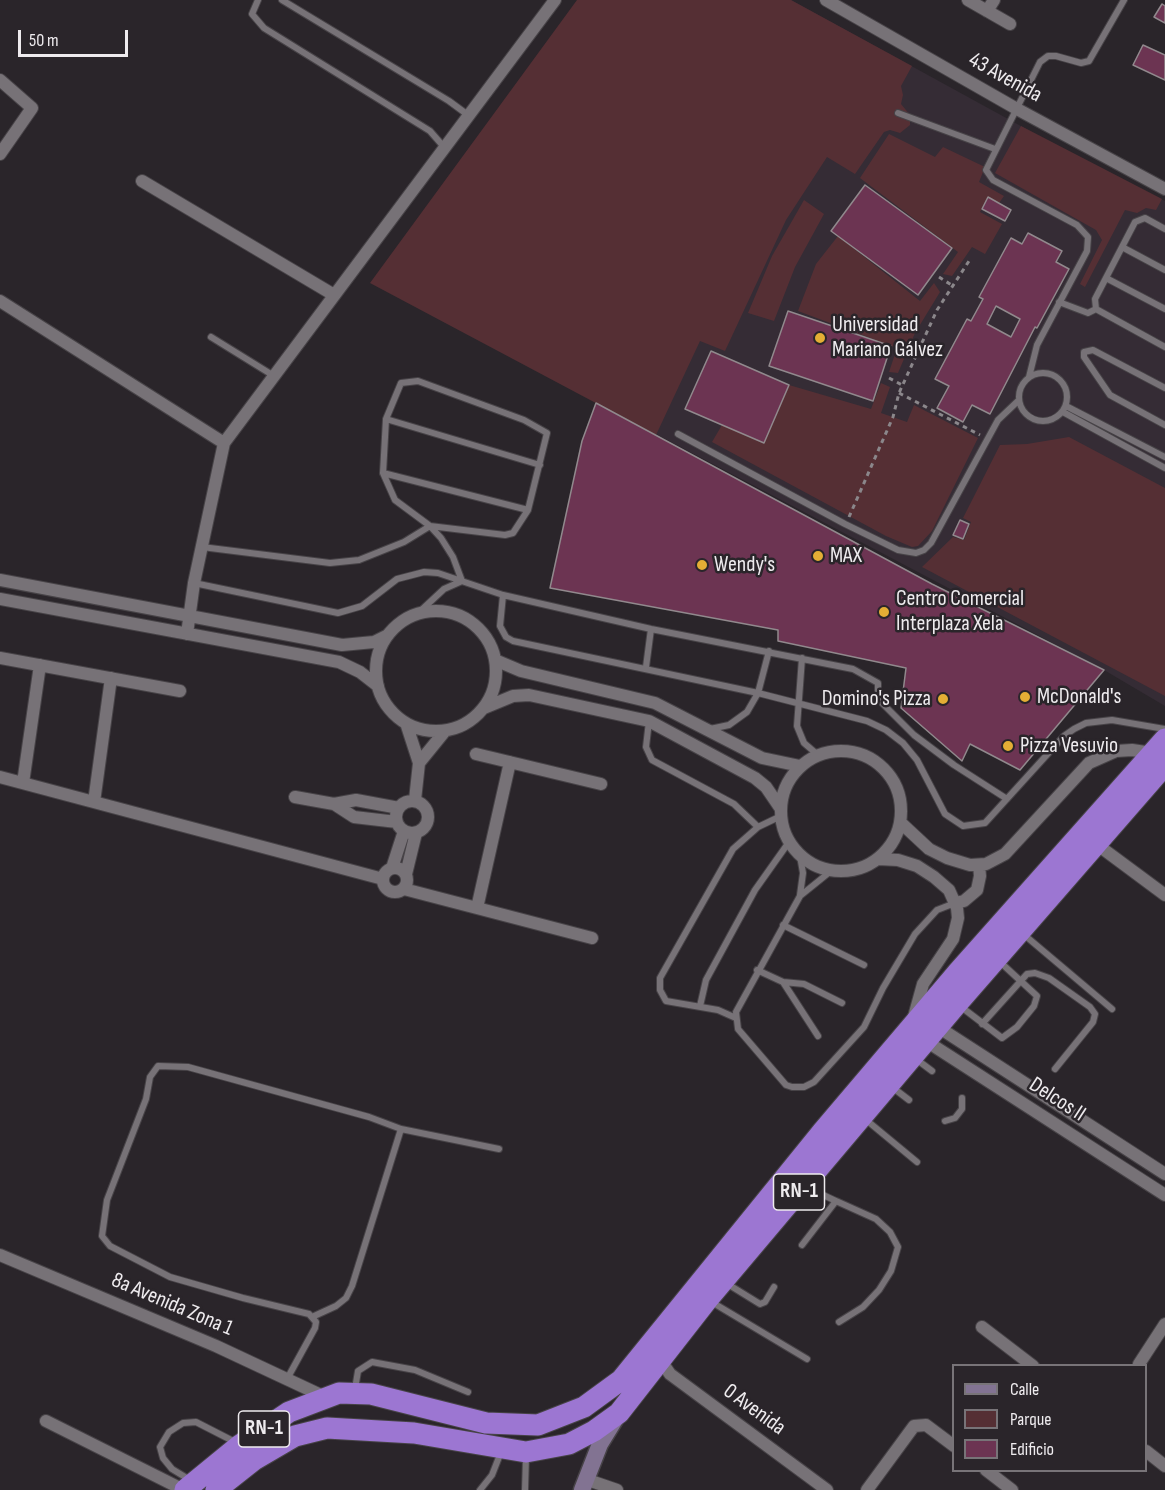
<!DOCTYPE html>
<html>
<head>
<meta charset="utf-8">
<style>
  body { margin:0 }
  #map { position:relative; width:1165px; height:1490px; overflow:hidden; background:#2a252a; font-family:"Sofia Sans Condensed",sans-serif }
  canvas { display:block }
  .legend { position:absolute; left:952px; top:1364px; width:195px; height:108px; box-sizing:border-box; background:#2a252a; border:2px solid #787478; margin:0; padding:8px 10px; list-style:none; font-size:18px; color:#eeebee }
  .legend li { display:flex; align-items:center; gap:12px; height:30px }
  .legend b { width:30px; border:2px solid #787478 }
  .scale { position:absolute; left:18px; top:30px; width:110px; height:27px; box-sizing:border-box; border:3px solid #eeebee; border-top:0; padding-left:8px; font-size:18px; line-height:21px; white-space:nowrap; color:#eeebee; -webkit-text-stroke:4px #2a252a; paint-order:stroke }
</style>
</head>
<body>
<div id="map">
<canvas width="1165" height="1490"></canvas>
<ul class="legend">
<li><b style="height:8px;background:#827392"></b>Calle</li>
<li><b style="height:16px;background:#552f34"></b>Parque</li>
<li><b style="height:16px;background:#6c3452"></b>Edificio</li>
</ul>
<div class="scale">50 m</div>
</div>
<script>
const ctx = document.querySelector('canvas').getContext('2d');
ctx.lineJoin = 'round';
function paint(path, color) { ctx.fillStyle = color; ctx.fill(path, 'evenodd'); }
const toPath = rows => new Path2D(rows.map(r => 'M' + r).join(''));
function trace(path, color, width, dash) { ctx.strokeStyle = color; ctx.lineWidth = width; ctx.lineCap = dash ? 'butt' : 'round'; ctx.setLineDash(dash || []); ctx.stroke(path); }
function write(font, color, halo, rows, align = 'center') {
  ctx.font = font + ' "Sofia Sans Condensed",sans-serif'; ctx.lineWidth = 5; ctx.setLineDash([]); ctx.textBaseline = 'middle'; ctx.strokeStyle = halo; ctx.fillStyle = color; for (const [text, x, y, turn = 0] of rows) {
    ctx.save(); ctx.translate(x, y); ctx.rotate((+turn || 0) * Math.PI / 180); ctx.textAlign = isNaN(turn) ? turn : align; if (halo) ctx.strokeText(text, 0, 0); ctx.fillText(text, 0, 0); ctx.restore();
  }
}
paint(toPath([
  [577,0,791,0,1081,159,1165,201,1165,706,1104,670,580,394]
]), '#352c35');
paint(toPath([
  [577,0,791,0,912,66,901,86,903,95,901,104,910,115,910,125,900,133,890,130,884,132,855,174,827,157,786,220,725,351,700,341,656,435,370,283],
  [1021,126,1162,199,1156,210,1146,208,1137,213,1125,210,1085,287,1080,284,1102,240,1096,230,995,173],
  [889,134,935,157,943,147,985,167,979,182,1004,196,999,203,988,197,980,212,1002,224,985,254,972,247,952,276,943,274,958,252,860,178],
  [804,200,824,214,795,267,774,321,748,313,772,256],
  [838,236,920,301,934,283,940,292,915,333,898,373,889,372,897,348,798,311,816,264],
  [881,383,890,387,881,413,907,422,914,405,978,438,932,531,918,546,912,547,886,536,712,442,722,425,764,443,789,385,871,409],
  [1069,437,1165,488,1165,696,922,567,953,537,964,540,971,522,963,518,1000,445,1027,444]
]), '#552f34');
const building = toPath([
  [1162,4,1165,6,1165,23,1154,17,1162,4],
  [1143,45,1165,55,1165,80,1133,65,1143,45],
  [865,185,952,248,918,295,831,231,865,185],
  [988,197,1011,210,1005,221,982,209,988,197],
  [1028,233,1062,251,1056,262,1069,269,1037,328,1035,327,990,414,972,405,963,422,937,408,949,386,935,379,967,319,971,321,983,299,979,297,1011,238,1022,244,1028,233],
  [996,306,1020,319,1011,337,987,324,996,306],
  [788,311,891,346,873,401,769,366,788,311],
  [711,351,789,385,764,443,685,409,711,351],
  [596,403,932,584,1104,670,1020,770,970,744,962,761,901,708,906,668,778,641,778,630,550,588,582,441,596,403],
  [960,520,969,524,963,539,953,535,960,520]
]);
paint(building, '#6c3452');
trace(building, '#91898d', 1.5);
const lane = toPath([
  [258,0,252,14,264,28,430,131,444,147],
  [282,0,449,101,468,115],
  [898,113,995,149],
  [1122,247,1165,270],
  [1106,278,1165,309],
  [1059,302,1088,313,1096,309,1095,299,1135,222,1145,218,1165,229],
  [1096,309,1165,347],
  [211,337,274,376],
  '1019 397a24 24 0 1 1 48 0a24 24 0 1 1-48 0Z',
  [1029,377,1037,345,1087,251,1088,237,1077,225,993,180,986,170,1040,62,1048,56,1056,56,1081,63,1089,61,1124,0],
  [1165,388,1093,350,1084,352,1084,357,1110,395,1165,425],
  [1066,406,1165,457],
  [1063,412,1165,468],
  [386,419,540,465],
  [678,434,845,524,898,550,916,553,924,550,931,543,998,420,1019,400],
  [383,473,528,510],
  [202,547,330,563,359,560,404,542,430,526,505,535,513,533,528,510,547,433,524,420,418,381,401,383,386,419,383,473,395,500,430,526,441,538,453,557,462,581,444,589,415,616],
  [194,583,338,613,362,606,397,579,424,572,438,573,503,595,651,629,853,669,878,683,878,699,914,735,954,765,1007,799],
  [503,595,500,626,506,637,513,641,758,693,867,721,886,730,903,743,917,760,945,814,963,826,985,823,1064,736,1074,729,1086,723,1112,720,1165,729],
  [802,658,797,726,804,743,818,755],
  [646,667,651,629],
  [649,721,646,747,652,760,734,804,758,827],
  [710,729,729,725,747,712,758,693,769,651],
  [800,856,803,873,800,895],
  [831,871,800,896,736,1012,738,1029,786,1085,792,1087,804,1087,814,1082,864,1027,883,988,915,934,937,910,955,903],
  [783,925,864,965],
  [1022,933,1112,1009],
  [757,970,783,982,818,1036],
  [783,982,804,984,842,1003],
  [700,1006,706,980,755,890,789,842],
  [960,1006,1002,1038,1017,1027,1034,1006,1037,996,999,961],
  [736,1018,718,1010,666,1001,660,990,660,978,733,849,758,827,781,816],
  [982,1024,1027,974,1035,973,1049,978,1090,1007,1095,1014,1093,1022,1055,1069],
  [916,1059,932,1071],
  [892,1087,909,1100],
  [865,1119,917,1162],
  [945,1121,955,1118,962,1109,962,1098],
  [836,1201,876,1219,890,1232,898,1247,891,1271,879,1290,863,1307,839,1322],
  [802,1245,836,1201,819,1193,811,1183],
  [726,1283,760,1304,765,1302,774,1287],
  [710,1301,807,1359],
  [312,1317,336,1306,346,1298,352,1286,401,1129,499,1149],
  [287,1379,315,1328,316,1322,309,1314,243,1298,170,1277,110,1246,102,1236,107,1200,146,1099,150,1077,158,1066,188,1067,369,1117,401,1129],
  [355,1389,358,1371,372,1362,415,1370,468,1392],
  [190,1480,172,1469,163,1458,160,1447,169,1432,183,1423,196,1422,237,1443],
  [480,1490,492,1475,501,1452],
  [525,1490,526,1456]
]);
const street = toPath([
  [826,0,1017,109,1165,189],
  [968,0,1010,24],
  [987,11,994,0],
  [0,80,32,108,0,154],
  [142,181,334,295],
  [0,301,224,443],
  [0,580,342,645,374,642,388,635],
  [0,599,339,662,360,672,378,686],
  '376 671a60 60 0 1 1 120 0a60 60 0 1 1-120 0Z',
  [187,634,194,583,224,443,555,0],
  [0,658,180,691],
  [495,660,521,671,655,703,762,758,800,766],
  [484,708,513,696,529,695,649,721,755,778,766,787,781,809],
  [406,723,419,763,415,800],
  '781 811a60 60 0 1 1 120 0a60 60 0 1 1-120 0Z',
  [476,754,601,784],
  [419,763,445,731],
  [0,777,383,879],
  [23,783,40,665],
  [295,797,334,804,356,800,399,808],
  '396 817a16 16 0 1 1 32 0a16 16 0 1 1-32 0Z',
  [94,802,111,678],
  [334,804,354,817,397,822],
  [900,822,929,849,947,858,970,865,986,864,1005,854,1089,763,1116,751,1132,750,1152,753],
  [1095,843,1165,895],
  [878,859,898,860,917,866,934,877,949,890,957,908,958,918,953,939,923,984,913,1020],
  '383 880a12 12 0 1 1 24 0a12 12 0 1 1-24 0Z',
  [392,868,404,831],
  [406,874,416,833],
  [404,889,592,938],
  [955,903,964,901,977,890,980,876,979,865],
  [477,908,510,762],
  [938,1027,1165,1174],
  [926,1041,1165,1195],
  [0,1255,216,1346,325,1397],
  [982,1327,1033,1366],
  [661,1361,670,1374,827,1490],
  [1139,1364,1165,1324],
  [46,1421,184,1490],
  [1146,1451,1165,1466],
  [986,1470,1012,1490],
  [585,1479,617,1490],
  [867,1490,914,1426,926,1425,954,1446]
]);
const secondary = toPath([
  [582,1490,600,1444,616,1418]
]);
const highway = toPath([
  [185,1490,240,1445,289,1412,339,1393,371,1394,486,1423,538,1425,584,1407,621,1380,822,1132,957,973,1165,739],
  [216,1490,254,1460,295,1436,327,1428,414,1433,526,1452,569,1444,594,1431,619,1413,708,1299,957,1004,1165,765]
]);
trace(lane, '#474347', 8);
trace(street, '#474347', 14);
trace(secondary, '#474347', 19);
trace(highway, '#474347', 23);
trace(toPath([
  [939,277,953,286],
  [889,378,902,385],
  [899,393,980,435],
  [849,517,893,417,899,393,937,310,971,258]
]), '#8b878b', 3, [4.5, 4.5]);
trace(lane, '#777277', 6);
trace(street, '#777277', 12);
trace(secondary, '#827392', 16);
trace(highway, '#9c76d2', 21);
for (const [x, y, r, color] of [
  [820,338,6,"#e4ae35"],
  [818,556,6,"#e4ae35"],
  [702,565,6,"#e4ae35"],
  [884,612,6,"#e4ae35"],
  [1025,697,6,"#e4ae35"],
  [943,699,6,"#e4ae35"],
  [1008,746,6,"#e4ae35"]
]) { const dot = new Path2D(); dot.arc(x, y, r, 0, 2 * Math.PI); ctx.fillStyle = color; ctx.fill(dot); trace(dot, '#2a252a', 2); }
for (const [x, y, w] of [
  [799,1192,51],
  [264,1429,51]
]) { const box = new Path2D(); box.roundRect(x - w / 2, y - 18, w, 36, 4.5); ctx.fillStyle = '#2a252a'; ctx.fill(box); trace(box, '#eeebee', 1.5); }
write('bold 21px', '#eeebee', null, [
  ["RN-1",799,1192],
  ["RN-1",264,1429]
]);
write('22px', '#eeebee', '#2a252a', [
  ["43 Avenida",1005,78,29],
  ["Delcos II",1057,1100,33],
  ["8a Avenida Zona 1",172,1305,23],
  ["0 Avenida",754,1410,36]
]);
write('22px', '#eeebee', '#2a252a', [
  ["Universidad",832,325],
  ["Mariano Gálvez",832,350],
  ["MAX",830,556],
  ["Wendy's",714,565],
  ["Centro Comercial",896,599],
  ["Interplaza Xela",896,624],
  ["McDonald's",1037,697],
  ["Domino's Pizza",931,699,"right"],
  ["Pizza Vesuvio",1020,746]
], 'left');
</script>
</body>
</html>
